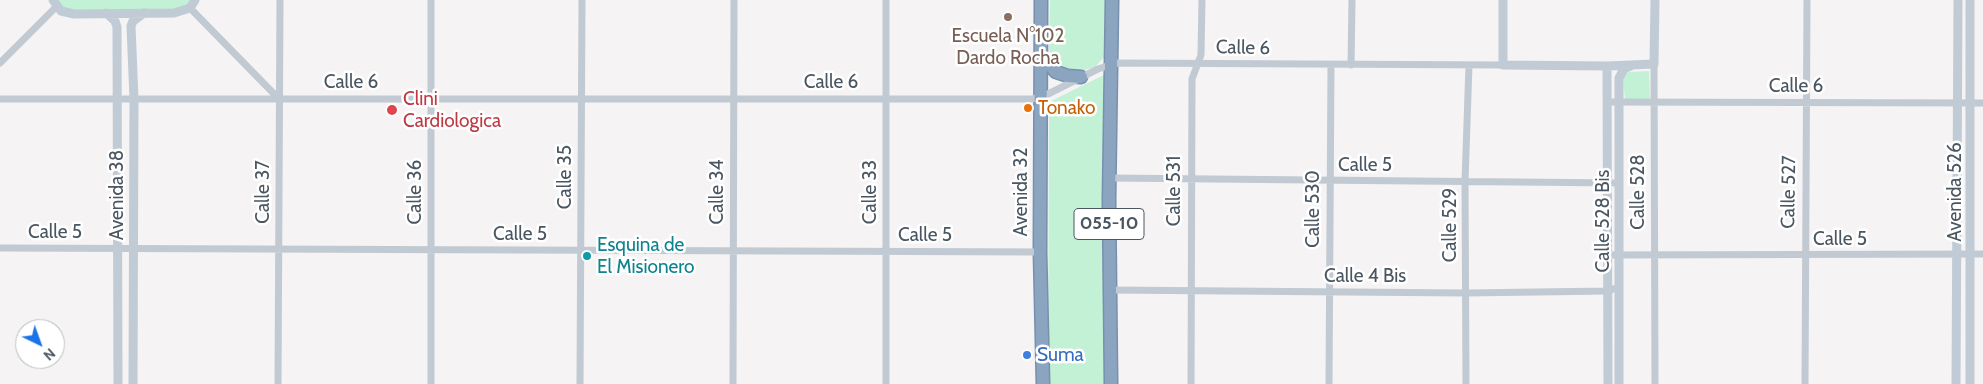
<!DOCTYPE html>
<html>
<head>
<meta charset="utf-8">
<style>
  body { margin:0 }
  #map { position:relative; width:1983px; height:384px; overflow:hidden; background:#f5f3f3; font-family:Cabin,sans-serif }
  canvas { display:block }
  .north { position:absolute; left:15px; top:319px; width:50px; height:50px; box-sizing:border-box; background:#fff; border:1px solid #b7bbc0; border-radius:50%; rotate:138deg; font-size:14px; font-weight:700; line-height:20px; text-align:center; color:#4a5661 }
  .north::after { content:''; display:block; margin:auto; width:18px; height:22px; background:#1a73e8; clip-path:polygon(50% 0,100% 100%,50% 72%,0 100%) }
</style>
</head>
<body>
<div id="map">
<canvas width="1983" height="384"></canvas>
<div class="north">N</div>
</div>
<script>
const ctx = document.querySelector('canvas').getContext('2d');
ctx.lineJoin = 'round';
function paint(path, color) { ctx.fillStyle = color; ctx.fill(path, 'evenodd'); }
const toPath = rows => new Path2D(rows.map(r => 'M' + r).join(''));
function trace(path, color, width, dash) { ctx.strokeStyle = color; ctx.lineWidth = width; ctx.lineCap = dash ? 'butt' : 'round'; ctx.setLineDash(dash || []); ctx.stroke(path); }
function write(font, color, halo, rows, align = 'center') {
  ctx.font = font + ' Cabin,sans-serif'; ctx.lineWidth = 5; ctx.setLineDash([]); ctx.textBaseline = 'middle'; ctx.strokeStyle = halo; ctx.fillStyle = color; for (const [text, x, y, turn = 0] of rows) {
    ctx.save(); ctx.translate(x, y); ctx.rotate((+turn || 0) * Math.PI / 180); ctx.textAlign = isNaN(turn) ? turn : align; if (halo) ctx.strokeText(text, 0, 0); ctx.fillText(text, 0, 0); ctx.restore();
  }
}
paint(toPath([
  [57,0,192,0,181,11,69,11,61,7],
  [1050,0,1106,0,1106,48,1104,57,1095,67,1078,72,1068,71,1060,66,1051,56,1049,49],
  [1649,71,1650,99,1625,100,1623,77,1628,72],
  [1104,75,1107,76,1105,384,1048,384,1049,102]
]), '#c3f1d5');
const highway = toPath([
  [1041,0,1040,252,1043,384],
  [1041,55,1056,72,1068,76,1081,77],
  [1111,384,1109,199,1112,0]
]);
trace(highway, '#7690ad', 15);
trace(toPath([
  [190,8,279,99],
  [0,63,56,7],
  [1654,64,1655,384],
  [1351,65,1352,0],
  [0,99,1032,99,1044,96,1098,69,1116,63,1503,65],
  [1608,102,1983,103],
  [1110,178,1619,183],
  [0,248,1040,252],
  [1608,255,1983,254],
  [1110,290,1466,293,1608,291,1619,287],
  [278,384,280,0],
  [431,384,431,0],
  [580,384,582,0],
  [733,384,734,0],
  [886,384,886,0],
  [1191,384,1192,79,1201,55,1202,0],
  [1329,384,1331,65],
  [1466,384,1465,181,1469,65],
  [1805,384,1807,0]
]), '#c1cad2', 7);
trace(toPath([
  [53,0,61,11,74,14,174,13,190,8,195,0],
  [1503,0,1503,65,1607,66,1654,64,1655,0],
  [106,13,115,21,117,27,118,384],
  [1607,66,1608,384],
  [133,384,134,99,131,26,133,21,144,13],
  [1619,384,1619,78,1624,69,1633,65],
  [1956,384,1958,0],
  [1970,384,1970,0]
]), '#c1cbd6', 9);
trace(highway, '#8ba5c1', 12);
for (const [x, y, r, color] of [
  [1008,17,5,"#8d6e63"],
  [1028,108,5,"#e8710a"],
  [392,110,6,"#e0444e"],
  [587,256,5,"#0f9aa8"],
  [1027,355,5,"#3f7fe0"]
]) { const dot = new Path2D(); dot.arc(x, y, r, 0, 2 * Math.PI); ctx.fillStyle = color; ctx.fill(dot); trace(dot, '#fff', 2); }
for (const [x, y, w] of [
  [1109,224,70]
]) { const box = new Path2D(); box.roundRect(x - w / 2, y - 15.5, w, 31, 4); ctx.fillStyle = '#fff'; ctx.fill(box); trace(box, '#4a5661', 1); }
write('bold 18px', '#4a5661', null, [
  ["055-10",1109,224]
]);
write('19px', '#785e54', '#fff', [
  ["Escuela N°102",1008,36],
  ["Dardo Rocha",1008,58]
]);
write('19px', '#4a5661', '#fff', [
  ["Calle 6",1243,48,1],
  ["Calle 6",351,82],
  ["Calle 6",831,82],
  ["Calle 6",1796,86],
  ["Calle 5",1365,165],
  ["Calle 35",565,177,-90],
  ["Calle 531",1174,191,-90],
  ["Calle 37",263,192,-90],
  ["Calle 36",415,192,-90],
  ["Calle 34",717,192,-90],
  ["Calle 33",870,192,-90],
  ["Avenida 32",1021,192,-90],
  ["Calle 528",1638,192,-90],
  ["Calle 527",1789,192,-89],
  ["Avenida 526",1955,192,-90],
  ["Avenida 38",117,195,-90],
  ["Calle 530",1313,209,-90],
  ["Calle 528 Bis",1603,221,-90],
  ["Calle 529",1450,225,-90],
  ["Calle 5",55,232],
  ["Calle 5",520,234],
  ["Calle 5",925,235],
  ["Calle 5",1840,239],
  ["Calle 4 Bis",1365,276]
]);
write('19px', '#be3a42', '#fff', [
  ["Clini",403,99],
  ["Cardiologica",403,121]
], 'left');
write('19px', '#c56008', '#fff', [
  ["Tonako",1038,108]
], 'left');
write('19px', '#0d838f', '#fff', [
  ["Esquina de",597,245],
  ["El Misionero",597,267]
], 'left');
write('19px', '#366cbe', '#fff', [
  ["Suma",1037,355]
], 'left');
</script>
</body>
</html>
